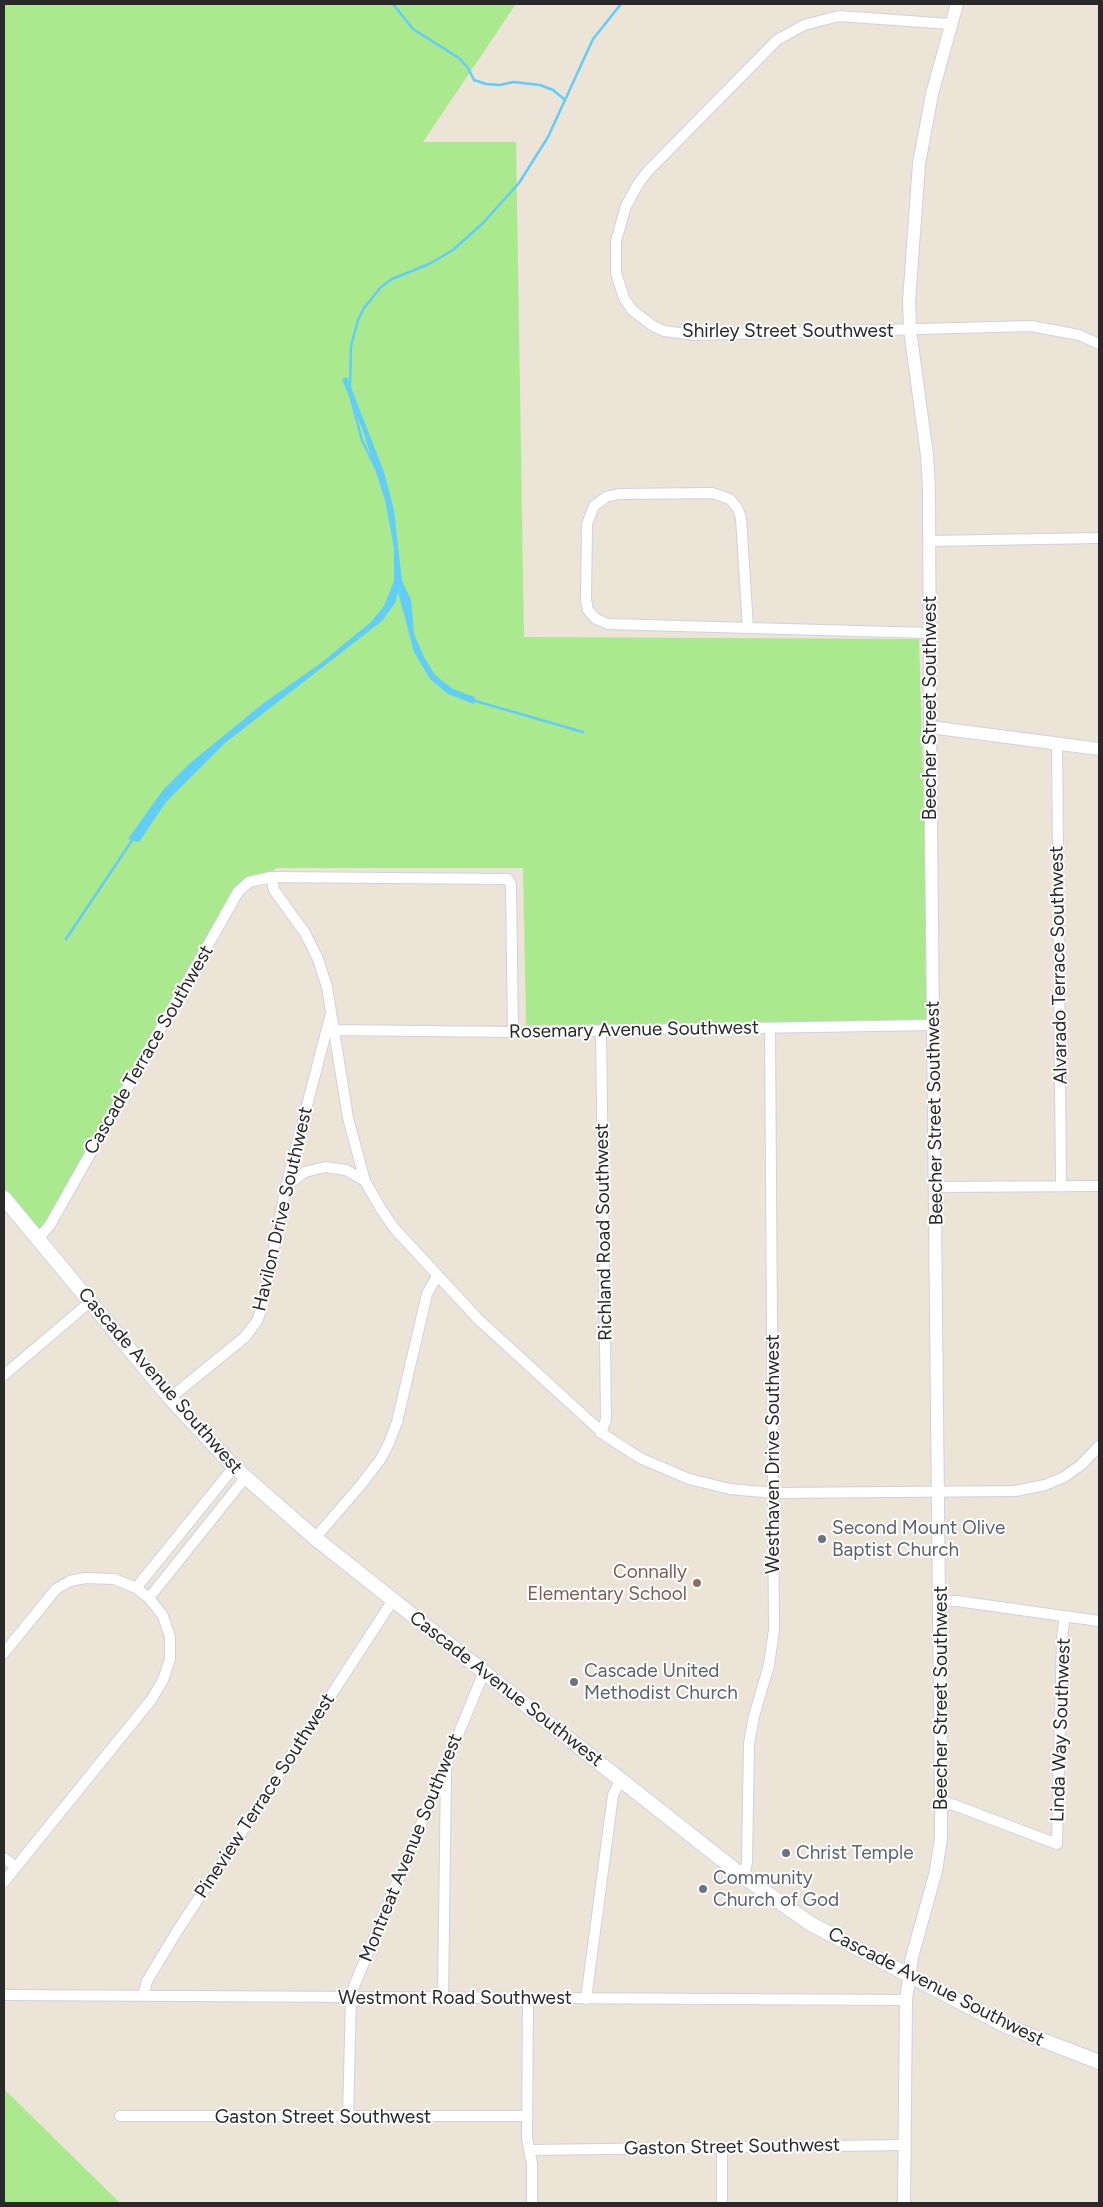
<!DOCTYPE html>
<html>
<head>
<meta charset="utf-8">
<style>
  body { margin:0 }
  #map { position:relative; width:1103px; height:2207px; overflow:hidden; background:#ede4d8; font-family:Figtree,sans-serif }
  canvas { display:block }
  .frame { position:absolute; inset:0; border:5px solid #292929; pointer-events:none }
</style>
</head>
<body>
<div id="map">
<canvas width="1103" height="2207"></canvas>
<div class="frame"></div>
</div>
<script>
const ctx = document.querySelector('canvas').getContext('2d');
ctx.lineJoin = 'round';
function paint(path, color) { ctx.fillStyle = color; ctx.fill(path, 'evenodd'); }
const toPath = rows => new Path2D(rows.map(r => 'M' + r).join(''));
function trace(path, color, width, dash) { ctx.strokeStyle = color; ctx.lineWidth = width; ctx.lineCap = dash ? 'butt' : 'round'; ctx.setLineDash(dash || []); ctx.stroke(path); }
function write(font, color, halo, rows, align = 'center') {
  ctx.font = font + ' Figtree,sans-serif'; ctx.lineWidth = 4; ctx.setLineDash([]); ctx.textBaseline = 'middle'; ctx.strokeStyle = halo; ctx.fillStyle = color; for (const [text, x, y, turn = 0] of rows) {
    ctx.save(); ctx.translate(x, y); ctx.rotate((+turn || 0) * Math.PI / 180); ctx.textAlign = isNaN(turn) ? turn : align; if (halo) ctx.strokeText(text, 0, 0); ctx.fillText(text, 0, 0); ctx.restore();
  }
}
paint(toPath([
  [4,4,516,4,423,142,516,142,524,637,919,639,930,1023,526,1025,523,868,277,868,234,894,41,1244,4,1204],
  [4,2089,120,2203,4,2203]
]), '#abe98f');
paint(toPath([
  [347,377,384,472,394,510,402,581,411,600,414,634,424,657,435,675,453,689,475,697,474,704,448,694,430,679,414,652,398,592,395,603,382,621,225,743,166,802,139,842,128,839,163,790,189,764,265,702,321,663,371,622,384,606,394,581,394,548,385,500,363,431,342,379]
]), '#60cdfa');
trace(toPath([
  [393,4,413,29,459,58,468,68,474,80,486,84,500,85,513,82,540,85,553,90,564,99],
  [350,389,351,346,358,320,364,308,381,287,392,279,429,264,453,250,483,223,519,183,548,137,593,39,621,4],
  [351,399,362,440,375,467],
  [472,700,583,732],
  [66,939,133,839]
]), '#60cdfa', 2.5);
const minor = toPath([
  [950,24,839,16,804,25,777,40,648,171,638,184,626,206,616,241,616,273,624,298,632,310,653,326,664,331,695,335,1031,326,1079,335,1099,344],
  [929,541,1099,538],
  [748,628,741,518,738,509,730,499,712,493,619,494,606,497,594,506,587,524,586,600,588,610,596,619,608,624,929,633],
  [1057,743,1061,1186],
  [271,877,274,890,305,933,318,959,327,987,348,1118,365,1181,381,1209,394,1228,478,1319,606,1436,640,1458,689,1479,730,1489,774,1493,1015,1491,1045,1485,1064,1477,1081,1465,1099,1446],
  [334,1030,513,1032,933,1025],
  [601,1030,606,1419,601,1433],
  [286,1186,305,1172,325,1167,346,1170,365,1181],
  [936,1187,1099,1186],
  [38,1239,50,1225,238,892,249,882,271,877,508,879,511,885,513,1032],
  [4,1375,90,1302],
  [170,1398,245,1337,257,1321,263,1305,286,1186,330,1017],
  [315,1538,360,1486,380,1460,389,1443,397,1422,427,1294,437,1276],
  [136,1588,234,1467],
  [149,1598,245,1478],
  [941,1601,957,1601,1099,1621],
  [4,1653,56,1589,70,1581,85,1578,114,1579,136,1588,149,1598,163,1616,170,1637,170,1659,163,1680,151,1700,4,1882],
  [941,1800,1057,1844,1062,1637,1065,1616],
  [4,1858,16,1867],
  [744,1877,747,1862,749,1743,754,1716,769,1665,774,1630,770,1028],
  [4,1995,906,2000],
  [143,1996,147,1981,176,1933,393,1600],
  [443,1998,446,1769],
  [528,1998,527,2138,532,2164,532,2203],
  [586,1999,613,1795,621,1779],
  [120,2116,527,2116],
  [348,2117,351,1997,355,1984,484,1672],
  [530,2150,904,2145],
  [722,2203,722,2147]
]);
const tertiary = toPath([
  [930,727,1099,749],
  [904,2203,906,2000,912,1957,936,1871,941,1838,941,1800,930,727,929,488,927,455,910,330,909,301,919,164,932,94,957,4]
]);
const secondary = toPath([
  [4,1198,170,1398,234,1467,315,1538,484,1672,744,1877,811,1924,1006,2026,1099,2062]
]);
trace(minor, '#ced1e3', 12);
trace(tertiary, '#ced1e3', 14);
trace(secondary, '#ced1e3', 16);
trace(minor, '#fff', 10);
trace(tertiary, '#fff', 12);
trace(secondary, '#fff', 14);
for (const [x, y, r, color] of [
  [822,1539,5,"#6b7280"],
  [697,1583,5,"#8d6e63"],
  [574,1682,5,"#6b7280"],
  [786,1853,5,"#6b7280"],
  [703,1889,5,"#6b7280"]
]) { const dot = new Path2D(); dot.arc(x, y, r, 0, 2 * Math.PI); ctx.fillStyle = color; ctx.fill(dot); trace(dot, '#fff', 2); }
write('19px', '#292929', '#fff', [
  ["Shirley Street Southwest",788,331],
  ["Beecher Street Southwest",930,708,-90],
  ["Alvarado Terrace Southwest",1059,965,-91],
  ["Rosemary Avenue Southwest",634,1030,-1],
  ["Cascade Terrace Southwest",149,1050,-60],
  ["Beecher Street Southwest",935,1113,-91],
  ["Havilon Drive Southwest",283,1209,-77],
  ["Richland Road Southwest",604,1232,-91],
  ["Cascade Avenue Southwest",160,1381,49],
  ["Westhaven Drive Southwest",773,1454,-90],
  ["Cascade Avenue Southwest",506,1689,38],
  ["Beecher Street Southwest",941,1698,-90],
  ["Linda Way Southwest",1061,1730,-88],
  ["Pineview Terrace Southwest",265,1796,-57],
  ["Montreat Avenue Southwest",411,1848,-68],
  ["Cascade Avenue Southwest",936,1987,27],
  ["Westmont Road Southwest",455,1998],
  ["Gaston Street Southwest",323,2117],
  ["Gaston Street Southwest",732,2147,-1]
]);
write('19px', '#5b616d', '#fff', [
  ["Second Mount Olive",832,1528],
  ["Baptist Church",832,1550],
  ["Cascade United",584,1671],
  ["Methodist Church",584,1693],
  ["Christ Temple",796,1853],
  ["Community",713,1878],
  ["Church of God",713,1900]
], 'left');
write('19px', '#785e54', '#fff', [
  ["Connally",687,1572],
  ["Elementary School",687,1594]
], 'right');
</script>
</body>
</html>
